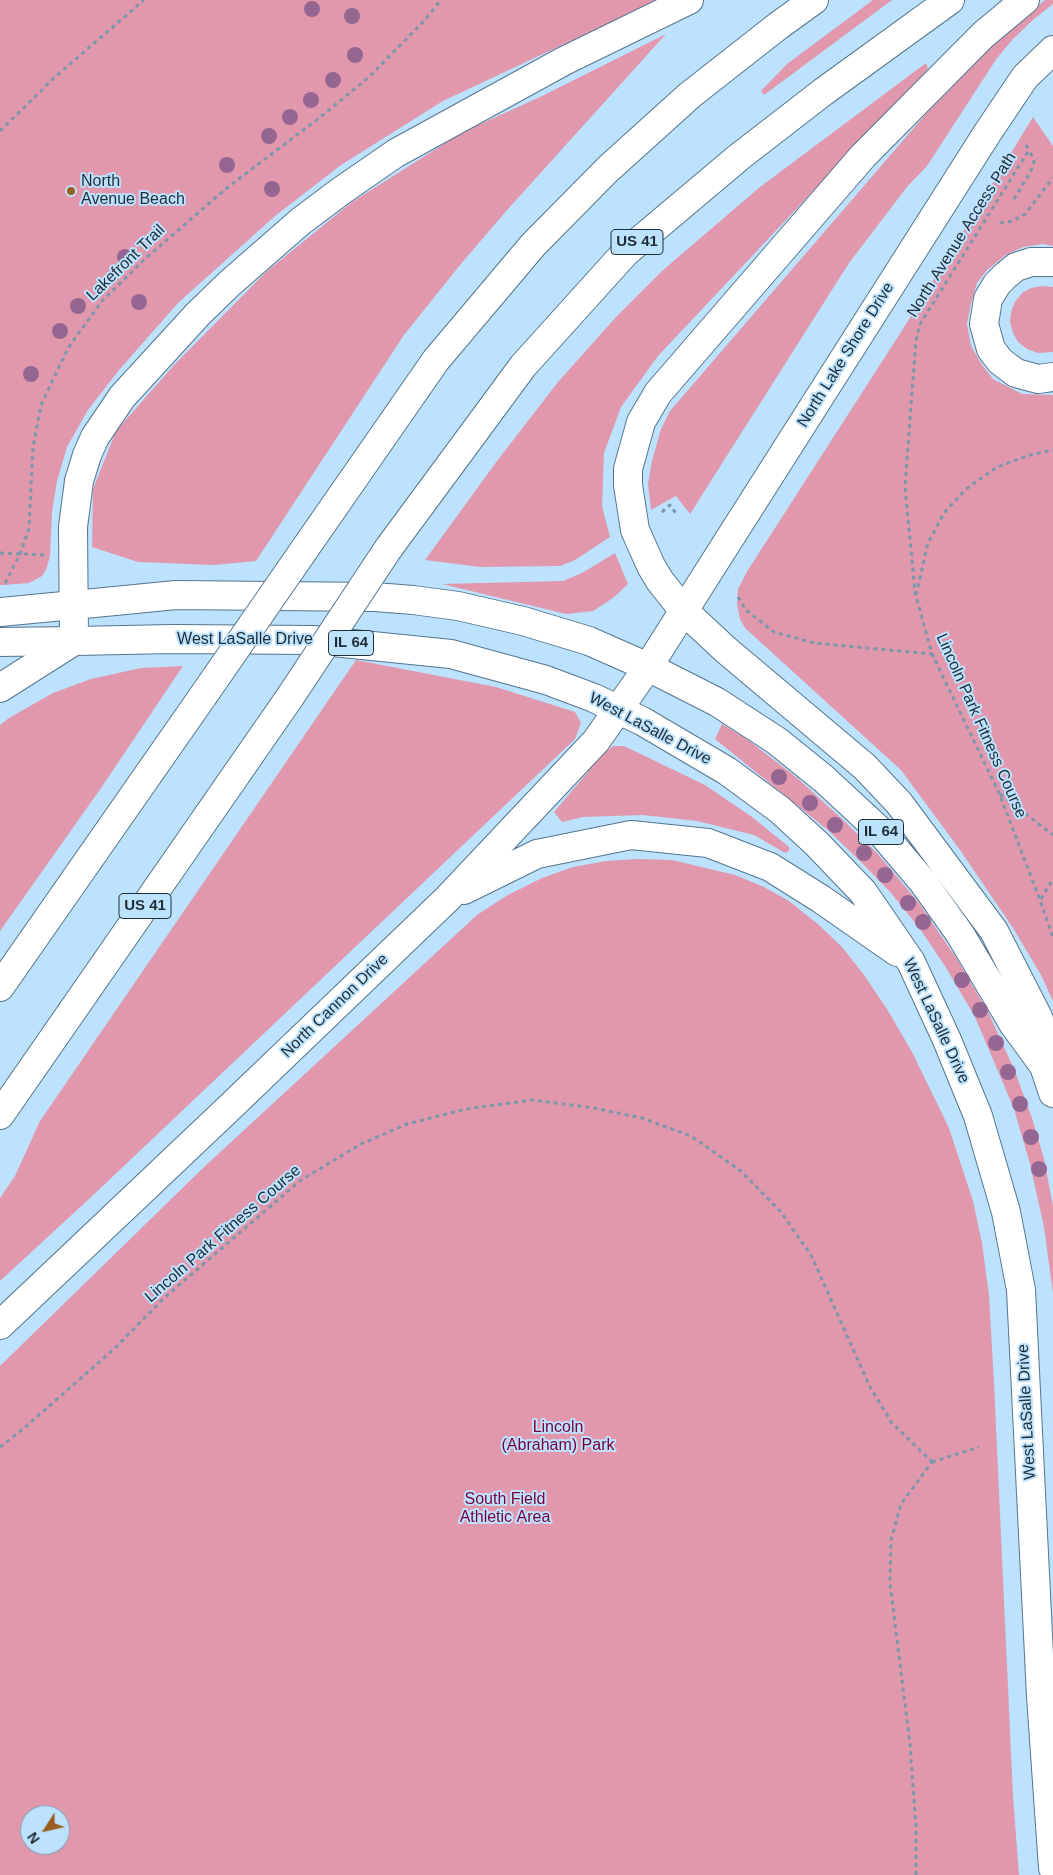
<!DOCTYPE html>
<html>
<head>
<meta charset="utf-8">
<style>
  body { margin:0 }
  #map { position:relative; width:1053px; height:1875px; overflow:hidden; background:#bde2fe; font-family:Helvetica,sans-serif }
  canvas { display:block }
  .north { position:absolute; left:20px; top:1805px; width:50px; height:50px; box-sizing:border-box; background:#bde2fe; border:1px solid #7e9aae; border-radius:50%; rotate:235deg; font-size:14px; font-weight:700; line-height:20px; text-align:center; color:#1f2d37 }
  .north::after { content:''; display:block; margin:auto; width:18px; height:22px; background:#9b5e21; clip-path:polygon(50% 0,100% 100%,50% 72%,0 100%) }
</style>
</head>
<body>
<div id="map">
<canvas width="1053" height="1875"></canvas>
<div class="north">N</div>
</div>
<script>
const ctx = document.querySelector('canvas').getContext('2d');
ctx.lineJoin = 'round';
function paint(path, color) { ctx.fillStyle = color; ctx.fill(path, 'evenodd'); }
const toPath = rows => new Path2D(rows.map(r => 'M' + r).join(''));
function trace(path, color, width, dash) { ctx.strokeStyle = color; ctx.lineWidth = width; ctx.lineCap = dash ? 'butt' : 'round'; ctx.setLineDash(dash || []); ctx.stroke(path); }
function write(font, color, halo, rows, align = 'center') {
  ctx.font = font + ' Helvetica,sans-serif'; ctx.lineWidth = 4; ctx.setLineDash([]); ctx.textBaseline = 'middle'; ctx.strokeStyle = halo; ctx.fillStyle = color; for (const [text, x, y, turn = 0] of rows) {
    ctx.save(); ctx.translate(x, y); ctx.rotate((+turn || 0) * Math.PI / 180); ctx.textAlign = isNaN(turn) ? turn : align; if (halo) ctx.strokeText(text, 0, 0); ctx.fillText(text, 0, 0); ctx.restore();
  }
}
paint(toPath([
  [0,0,658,0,443,101,341,165,275,216,178,303,119,370,88,410,67,447,57,481,52,512,50,556,46,570,42,576,29,583,3,585,0,585],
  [873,0,892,0,764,95,761,91,787,64],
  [1045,0,1053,0,1053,4,1034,19,1013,39,997,58,927,166,907,187,849,263,690,514,676,496,651,510,648,484,652,461,661,429,670,411,925,115,993,45],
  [666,34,508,209,460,265,404,335,256,561,214,565,138,562,92,547,93,489,116,431,175,364,266,272,352,202,463,132,540,97],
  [926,63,928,69,658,356,621,407,604,453,602,506,610,537,575,560,560,566,480,567,425,560,497,461,558,382,616,317,662,271,760,187],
  [1033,117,1053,146,1053,246,1043,244,1023,247,1006,255,987,270,977,283,971,303,967,324,971,346,982,365,993,379,1022,394,1053,395,1053,1001,1041,975,1013,928,960,850,901,770,745,628,740,619,737,605,738,589,748,570,910,318],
  [1042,286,1053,287,1053,352,1038,353,1027,349,1018,342,1013,333,1010,322,1011,312,1015,302,1022,293,1031,288],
  [615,553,628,584,613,598,593,611,566,614,442,584,563,581,582,573],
  [356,660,496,687,575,712,581,723,575,739,89,1199,0,1281,0,1198,15,1176,40,1121],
  [183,666,101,788,0,931,0,725,9,718,53,693,91,679,141,668],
  [722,724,748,740,796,777,841,818,877,853,918,902,957,959,989,1014,1014,1069,1032,1118,1044,1159,1053,1206,1053,1293,1044,1227,1030,1164,1014,1109,975,1017,945,966,920,929,891,893,865,866,829,831,715,739],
  [613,746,624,746,705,785,752,817,789,847,789,851,785,853,754,835,697,821,643,815,583,817,562,822,554,812,604,753],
  [638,859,672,860,735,875,764,887,789,901,819,925,842,947,864,975,887,1009,912,1052,949,1128,973,1201,982,1243,989,1295,994,1383,1013,1796,1019,1875,0,1875,0,1366,203,1168,477,915,506,896,542,878,573,867,606,861],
  [30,1815,60,1815,60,1845,30,1845]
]), '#e198ac');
const minor = toPath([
  [1053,262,1031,262,1016,267,1005,276,997,284,988,299,984,324,991,349,1000,361,1016,373,1038,379,1053,377],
  [0,612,74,605],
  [0,642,74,641]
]);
const major = toPath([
  [74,605,176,595,375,597,413,600,458,606,523,621,589,641,648,667,717,702,777,741,824,779,879,830,923,882,960,934,1014,1025,1044,1066,1053,1093],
  [683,610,726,650,865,767,899,803,994,931,1039,1019,1044,1065],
  [74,641,173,639,313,640,451,654,546,680,594,698,642,721,727,771,780,810,817,844,863,892,911,962,947,1040,978,1116,1006,1212,1021,1290,1041,1696,1053,1868],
  [464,890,537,854,631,835,708,843,770,867,821,899,897,952],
  [0,1325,227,1110,447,899,596,741,648,667,988,132,1025,77,1053,50]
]);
const highway = toPath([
  [388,549,523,366,625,253,739,157,823,92,950,0],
  [304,550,436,360,533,245,608,169,690,95,778,26,814,0],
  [683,610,660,581,651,566,635,530,628,485,628,469,641,422,658,393,863,156,983,35,1025,0],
  [0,688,74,641,73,527,79,481,87,455,95,437,122,397,198,314,230,283,301,221,341,191,396,153,564,61,689,0],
  [0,987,203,696],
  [0,1115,290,697]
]);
trace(minor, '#54758e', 30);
trace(major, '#54758e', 30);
trace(highway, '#54758e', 30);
trace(toPath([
  [0,131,54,78,144,0],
  [1026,145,1029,150,920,324,916,340,905,486,915,592,932,654,999,793,1040,900,1053,937],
  [1014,199,1030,173,1034,162,1030,151],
  [1000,223,1013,221,1025,214,1053,178],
  [662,512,670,505,677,515],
  [0,553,44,555],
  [5,583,20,554,29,528,33,447,41,405,68,348,102,301,146,258,228,187,318,119,369,77,424,21,441,0],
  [916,595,928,543,944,513,966,489,997,467,1030,455,1053,450],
  [738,597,746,610,774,632,814,643,932,654],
  [1000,794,1053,835],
  [1041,899,1053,879],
  [0,1447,23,1429,114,1349,163,1299,301,1180,361,1144,407,1124,466,1109,533,1100,594,1108,642,1118,691,1136,741,1171,780,1211,811,1255,870,1387,892,1423,932,1462],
  [932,1462,979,1447],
  [916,1875,916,1827,910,1744,890,1583,891,1540,901,1504,932,1462]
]), '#7c97ac', 3, [4, 4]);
trace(minor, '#fff', 28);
trace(major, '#fff', 28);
trace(highway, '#fff', 28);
const highwayBridge = toPath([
  [203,696,304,550],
  [290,697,388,549]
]);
trace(highwayBridge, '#54758e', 30, []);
trace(highwayBridge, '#fff', 28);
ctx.fillStyle = '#966692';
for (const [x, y] of [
  [312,9],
  [352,16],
  [355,55],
  [333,80],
  [311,100],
  [290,117],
  [269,136],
  [227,165],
  [272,189],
  [125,257],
  [139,302],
  [78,306],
  [60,331],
  [31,374],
  [779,777],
  [810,803],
  [835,825],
  [864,853],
  [885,875],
  [908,903],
  [923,922],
  [962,980],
  [980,1010],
  [996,1043],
  [1008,1072],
  [1020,1104],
  [1031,1137],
  [1039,1169]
]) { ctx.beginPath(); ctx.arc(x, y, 8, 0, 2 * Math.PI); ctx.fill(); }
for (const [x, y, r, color] of [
  [71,191,5,"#9b5e21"]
]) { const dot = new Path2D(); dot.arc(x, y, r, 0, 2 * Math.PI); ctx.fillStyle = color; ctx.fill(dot); trace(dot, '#bde2fe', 2); }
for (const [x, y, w] of [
  [637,242,52],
  [351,643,45],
  [881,832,45],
  [145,906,52]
]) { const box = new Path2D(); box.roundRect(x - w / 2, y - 12.5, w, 25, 4); ctx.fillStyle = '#bde2fe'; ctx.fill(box); trace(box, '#1f2d37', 1); }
write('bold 15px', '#1f2d37', null, [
  ["US 41",637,242],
  ["IL 64",351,643],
  ["IL 64",881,832],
  ["US 41",145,906]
]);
write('16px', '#1f2d37', '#bde2fe', [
  ["North",81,182],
  ["Avenue Beach",81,200]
], 'left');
write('16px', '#1f2d37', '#bde2fe', [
  ["North Avenue Access Path",962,235,-58],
  ["Lakefront Trail",126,263,-44],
  ["North Lake Shore Drive",846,355,-58],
  ["West LaSalle Drive",245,640],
  ["Lincoln Park Fitness Course",981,726,66],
  ["West LaSalle Drive",650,729,28],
  ["North Cannon Drive",335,1006,-44],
  ["West LaSalle Drive",936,1021,65],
  ["Lincoln Park Fitness Course",223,1234,-41],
  ["West LaSalle Drive",1027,1412,-93]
]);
write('16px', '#77003a', '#bde2fe', [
  ["Lincoln",558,1428],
  ["(Abraham) Park",558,1446],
  ["South Field",505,1500],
  ["Athletic Area",505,1518]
]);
</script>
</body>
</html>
